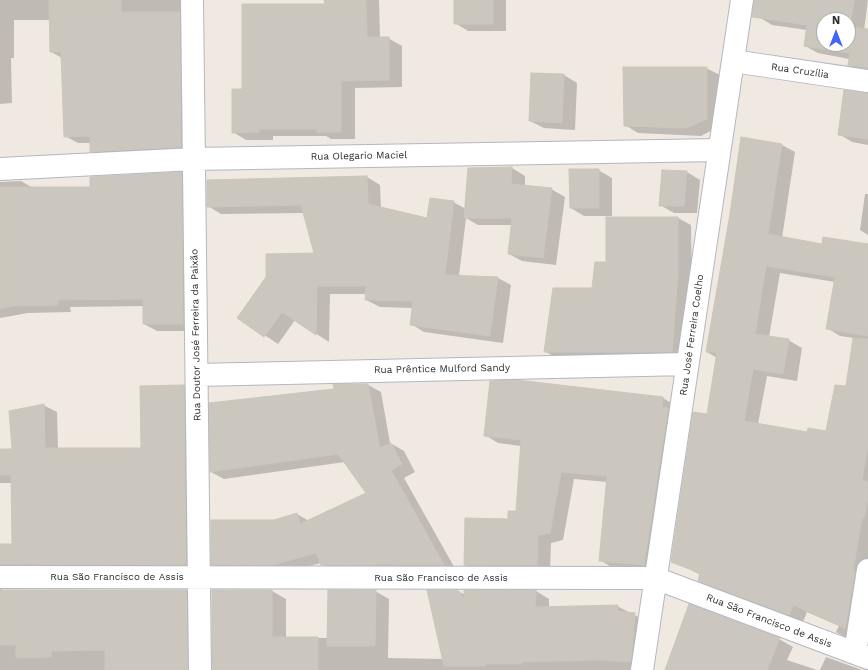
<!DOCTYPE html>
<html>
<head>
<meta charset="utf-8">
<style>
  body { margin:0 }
  #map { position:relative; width:868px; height:670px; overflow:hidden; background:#efe9e1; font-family:"Work Sans",sans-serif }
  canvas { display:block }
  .north { position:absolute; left:816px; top:12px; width:40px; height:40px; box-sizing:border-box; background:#fff; border:1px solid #ababab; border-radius:50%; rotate:0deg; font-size:11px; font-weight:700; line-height:16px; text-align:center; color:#2e2e2e }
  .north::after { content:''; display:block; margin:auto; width:14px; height:18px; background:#4264fb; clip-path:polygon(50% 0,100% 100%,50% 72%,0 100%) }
</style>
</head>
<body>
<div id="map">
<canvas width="868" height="670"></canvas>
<div class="north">N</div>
</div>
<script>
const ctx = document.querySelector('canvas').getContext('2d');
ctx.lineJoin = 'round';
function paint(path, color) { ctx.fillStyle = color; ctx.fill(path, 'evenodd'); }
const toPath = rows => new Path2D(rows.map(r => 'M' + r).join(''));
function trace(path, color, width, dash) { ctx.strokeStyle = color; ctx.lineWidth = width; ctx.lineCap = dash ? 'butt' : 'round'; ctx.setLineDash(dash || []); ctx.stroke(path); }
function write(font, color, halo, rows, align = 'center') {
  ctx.font = font + ' "Work Sans",sans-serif'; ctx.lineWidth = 4; ctx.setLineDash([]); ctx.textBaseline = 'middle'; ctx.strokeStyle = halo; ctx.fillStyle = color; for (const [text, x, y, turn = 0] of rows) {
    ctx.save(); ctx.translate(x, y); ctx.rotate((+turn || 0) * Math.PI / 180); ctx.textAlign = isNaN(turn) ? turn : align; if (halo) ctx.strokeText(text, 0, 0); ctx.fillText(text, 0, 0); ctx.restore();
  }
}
paint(toPath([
  [0,0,192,0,194,154,104,159,91,151,91,143,78,143,65,136,62,58,51,52,50,20,14,20,14,58,11,58,12,103,0,104],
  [325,0,379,0,380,38,388,38,402,46,402,87,355,88,355,139,331,139,326,136,273,136,273,140,246,140,233,132,243,90,326,5],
  [455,0,506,0,506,31,468,31,455,23],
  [761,0,868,0,864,30,868,30,868,74,849,65,849,59,818,53,805,46,807,30,772,25,759,17],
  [824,20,848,20,848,44,824,44],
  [706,68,720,75,720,126,701,136,638,133,625,125],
  [564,75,577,83,575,130,544,128,530,121],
  [868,93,868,145,852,142,839,134],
  [782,145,795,152,782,238,823,245,868,245,868,581,850,640,836,632,839,626,807,612,803,622,712,588,699,580,701,575,672,561,708,416,717,358,707,352],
  [780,273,835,282,827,328,840,336,854,338,847,388,827,433,808,433,758,424,767,376,797,381,802,348,788,340,769,337],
  [512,168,525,176,525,186,551,189,565,197,556,265,522,261,509,254,512,225,478,225,466,218,459,276,498,278,511,285,503,343,424,332,411,324,413,308,380,307,366,300,367,294,330,294,329,342,295,320,278,344,239,318,315,254,304,213,221,214,208,206,367,177,380,185,381,208,428,219,453,202,466,209,469,169],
  [598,170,612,178,612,216,584,216,571,208],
  [687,172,700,180,697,213,674,213,660,205],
  [181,173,194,181,196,331,157,331,144,324,144,306,70,307,71,312,28,313,0,318,0,182,21,181,33,188,91,188],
  [865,194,868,194,868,235,860,230],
  [607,218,678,218,691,225,692,282,685,359,559,359,546,352,593,288,607,263],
  [368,385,381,392,390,443,404,451,415,472,404,478,457,572,336,572,321,563,286,572,226,572,212,564,274,521,297,514,309,521,367,493,345,462,224,479,211,472,335,390],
  [184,386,197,394,199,572,1,586,2,590,186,591,200,598,201,670,0,670,0,545,13,545,12,483,0,483,0,450,13,450,43,405,57,412,58,449,142,449],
  [663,398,676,406,657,572,613,568,600,560,607,482,574,479,563,540,551,543,550,572,479,572,465,565,517,512,521,446,498,443,485,435],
  [213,591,272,591,286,599,286,638,328,638,375,591,389,599,388,658,444,659,458,591,465,595,536,591,549,599,549,608,617,606,648,622,644,670,213,670],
  [779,639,793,647,787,660,817,670,666,670],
  [826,657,862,670,820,670]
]), '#0003');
const building = toPath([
  [49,0,121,0,121,12,180,12,181,147,90,152,90,136,64,137,61,52,50,52,49,0],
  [324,0,366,0,367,37,389,37,389,80,341,81,341,132,317,132,317,129,259,129,259,132,232,133,232,89,242,89,242,4,325,4,324,0],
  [454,0,493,0,493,24,454,24,454,0],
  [754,0,854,0,850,27,868,29,868,68,848,65,850,53,804,46,807,25,752,17,754,0],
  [824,20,848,20,848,44,824,44,824,20],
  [623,67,707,67,707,119,687,128,624,126,623,67],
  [531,73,564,74,562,123,529,121,531,73],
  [844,90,868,93,868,139,838,135,844,90],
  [741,137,782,144,768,234,822,244,823,237,868,244,868,336,826,329,835,277,766,266,755,334,789,339,783,374,753,369,744,421,807,432,808,428,826,431,835,385,846,386,853,338,868,339,868,446,862,480,868,482,868,498,864,518,862,518,853,571,855,572,845,628,793,605,789,615,698,581,700,573,671,562,693,412,707,414,717,352,706,352,730,214,741,137],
  [512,167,511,184,552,188,543,258,508,254,512,218,464,218,468,168,512,167],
  [569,169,599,169,599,208,570,208,569,169],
  [662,170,687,171,684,206,659,206,662,170],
  [182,172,183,324,143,324,143,299,58,300,58,305,14,306,0,309,0,187,90,187,90,177,182,172],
  [367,176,368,204,427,218,430,198,454,201,445,275,498,277,490,336,410,325,413,301,365,300,366,286,317,286,316,335,282,312,264,337,237,318,266,277,266,254,314,253,301,205,207,207,207,180,367,176],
  [606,217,678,217,678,274,672,352,544,352,553,288,592,288,595,262,606,262,606,217],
  [517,380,663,397,662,407,668,408,644,565,599,561,607,476,561,472,550,533,538,535,537,565,464,565,465,518,508,519,508,511,516,511,521,440,484,436,490,381,517,380],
  [333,384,368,384,380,448,391,443,402,464,391,470,444,565,376,564,376,565,321,565,316,553,272,565,211,565,211,520,274,520,297,513,300,524,366,493,338,454,210,472,209,403,334,389,333,384],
  [184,385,186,565,0,564,0,544,12,544,11,475,0,475,0,449,12,449,9,411,44,404,45,448,141,448,140,386,184,385],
  [0,590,187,590,188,670,105,670,105,650,51,651,51,657,16,658,16,645,0,645,0,590],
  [212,590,272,590,272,637,318,637,318,670,212,670,212,590],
  [328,590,376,590,375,646,327,646,328,590],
  [427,590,458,590,464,600,464,590,536,590,535,607,618,605,617,611,635,613,631,662,600,660,522,662,522,664,485,664,485,666,444,666,427,590],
  [689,604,780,638,767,670,665,670,689,604]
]);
paint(building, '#cbc7bf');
trace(building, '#cbc5ba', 1);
const street = toPath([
  [192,0,200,670],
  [733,61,868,81],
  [0,169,194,159,719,150],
  [197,375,687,364],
  [0,577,655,578,868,658],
  [855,653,868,570],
  [642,670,742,0]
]);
trace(street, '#b4b7c1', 24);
trace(street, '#fff', 22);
write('10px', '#2e2e2e', '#fff', [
  ["Rua Cruzília",800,71,8],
  ["Rua Olegario Maciel",359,156,-1],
  ["Rua Doutor José Ferreira da Paixão",196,335,-91],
  ["Rua José Ferreira Coelho",692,335,-82],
  ["Rua Prêntice Mulford Sandy",442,369,-1],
  ["Rua São Francisco de Assis",117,577],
  ["Rua São Francisco de Assis",441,578],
  ["Rua São Francisco de Assis",769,621,21]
]);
</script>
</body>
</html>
